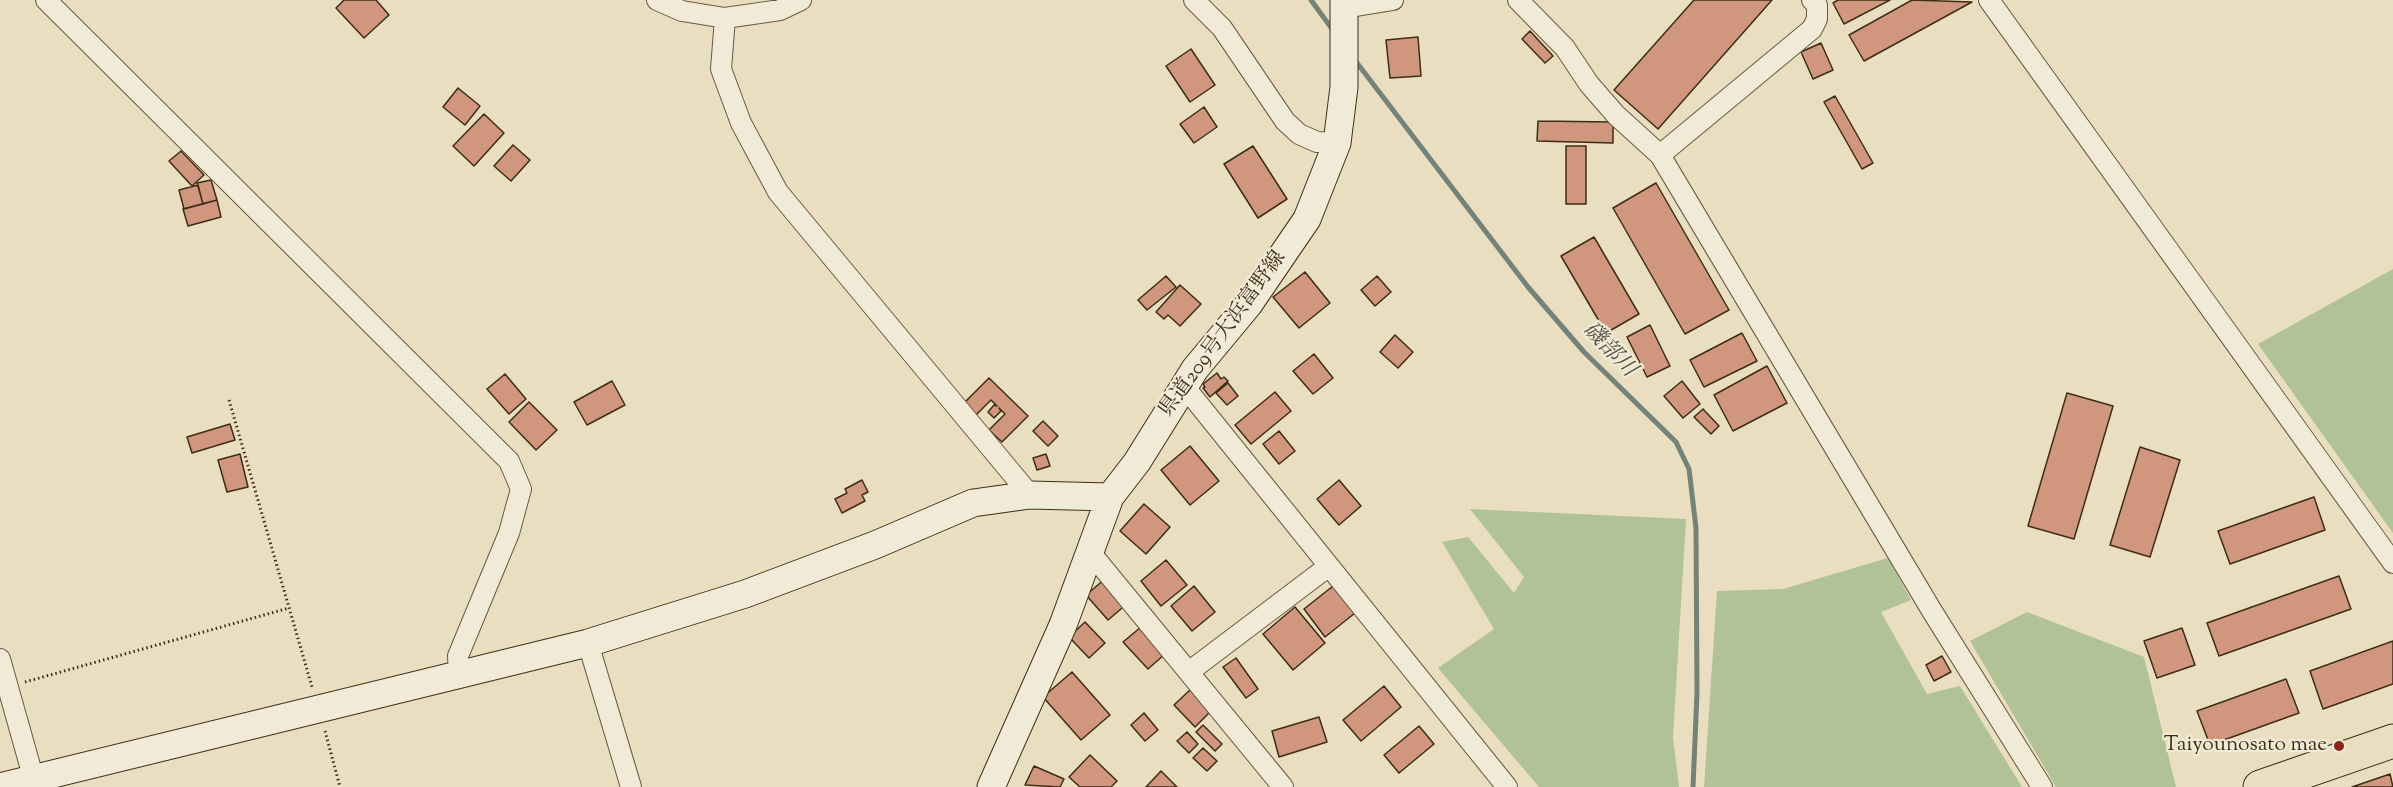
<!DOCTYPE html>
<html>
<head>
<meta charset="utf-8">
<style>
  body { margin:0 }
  canvas { display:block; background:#e9dec0 }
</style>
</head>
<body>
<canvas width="2393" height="787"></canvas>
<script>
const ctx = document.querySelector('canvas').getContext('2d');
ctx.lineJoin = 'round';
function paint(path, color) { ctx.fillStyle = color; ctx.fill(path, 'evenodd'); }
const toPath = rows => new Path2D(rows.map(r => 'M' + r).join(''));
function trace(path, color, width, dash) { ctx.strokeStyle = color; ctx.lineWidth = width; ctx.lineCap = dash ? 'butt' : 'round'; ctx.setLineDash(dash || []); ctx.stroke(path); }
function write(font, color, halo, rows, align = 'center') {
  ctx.font = font + ' "Sorts Mill Goudy","Noto Serif JP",serif'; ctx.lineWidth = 4.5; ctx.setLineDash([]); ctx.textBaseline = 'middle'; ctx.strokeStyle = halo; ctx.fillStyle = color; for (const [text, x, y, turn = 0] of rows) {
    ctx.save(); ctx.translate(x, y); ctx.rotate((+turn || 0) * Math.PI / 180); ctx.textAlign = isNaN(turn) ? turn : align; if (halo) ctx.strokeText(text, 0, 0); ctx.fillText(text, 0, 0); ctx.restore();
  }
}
paint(toPath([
  [2393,269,2393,533,2258,344],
  [1470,509,1686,519,1673,738,1679,787,1539,787,1438,668,1494,629,1442,542,1468,537,1514,593,1524,577],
  [1888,558,1911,600,1881,612,1927,694,1960,686,2022,787,1704,787,1717,591,1783,589],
  [2027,612,2144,657,2176,787,2056,787,1970,641]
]), '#b1c297');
trace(toPath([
  [1311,0,1335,33],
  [1354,59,1528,287,1584,352,1676,442,1689,469,1696,528,1697,693,1693,787]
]), '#758278', 5);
const building = toPath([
  [344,0,376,0,389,15,364,38,336,8,344,0],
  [1694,0,1772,0,1658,129,1614,90,1694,0],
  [1838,0,1890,0,1844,24,1833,3,1838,0],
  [1912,0,1972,2,1864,61,1849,35,1912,0],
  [1530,31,1553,56,1545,63,1522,39,1530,31],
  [1418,37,1421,76,1390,78,1386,40,1418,37],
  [1821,43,1833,70,1813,79,1801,52,1821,43],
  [1191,49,1215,85,1190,102,1166,66,1191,49],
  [458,88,480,106,465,125,443,107,458,88],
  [1835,96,1873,163,1862,169,1824,102,1835,96],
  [1204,107,1217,127,1194,143,1180,124,1204,107],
  [484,114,504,133,474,166,453,146,484,114],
  [1538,121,1613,122,1613,143,1537,141,1538,121],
  [513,145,530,160,511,181,494,166,513,145],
  [1253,146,1287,199,1258,218,1224,164,1253,146],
  [1566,146,1586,146,1586,204,1566,204,1566,146],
  [181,151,204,175,192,186,169,161,181,151],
  [211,180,217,200,203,204,197,183,211,180],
  [1656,183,1729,310,1685,334,1613,208,1656,183],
  [198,185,203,204,184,209,179,190,198,185],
  [217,200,221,217,188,226,183,209,217,200],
  [1594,237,1639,314,1606,333,1561,256,1594,237],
  [1305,272,1330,303,1299,328,1273,297,1305,272],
  [1166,276,1176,287,1147,310,1138,300,1166,276],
  [1377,276,1391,292,1375,306,1361,290,1377,276],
  [1180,285,1201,304,1180,326,1168,315,1164,319,1156,312,1180,285],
  [1650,325,1670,366,1647,377,1627,337,1650,325],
  [1742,333,1757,361,1704,387,1690,360,1742,333],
  [1395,335,1413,352,1398,368,1380,352,1395,335],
  [1314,354,1333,378,1313,394,1293,371,1314,354],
  [1767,366,1787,403,1733,431,1714,395,1767,366],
  [1217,373,1221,379,1224,377,1228,381,1210,397,1203,388,1205,387,1203,384,1217,373],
  [505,374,526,399,509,414,487,389,505,374],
  [989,378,1028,416,1002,442,989,430,1005,414,999,408,1001,411,994,418,988,412,994,405,997,406,991,400,975,416,963,404,989,378],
  [612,381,625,405,587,425,574,402,612,381],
  [1682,381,1700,404,1683,418,1664,396,1682,381],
  [1228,383,1238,396,1227,405,1216,393,1228,383],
  [1275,392,1291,411,1251,444,1235,425,1275,392],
  [2067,393,2113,406,2074,539,2028,526,2067,393],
  [529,402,557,430,536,450,509,422,529,402],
  [1703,409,1719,426,1711,434,1694,417,1703,409],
  [1043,421,1058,436,1048,446,1033,431,1043,421],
  [230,424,235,440,192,453,187,437,230,424],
  [1279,431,1295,451,1279,464,1263,444,1279,431],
  [1190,446,1219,481,1190,505,1161,470,1190,446],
  [2140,447,2180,460,2150,557,2110,545,2140,447],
  [240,454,248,487,227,492,218,460,240,454],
  [1046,454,1050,466,1037,470,1033,458,1046,454],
  [862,480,868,492,862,495,865,501,842,513,835,499,847,493,845,489,862,480],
  [1339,480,1361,506,1339,525,1317,499,1339,480],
  [2314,497,2325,530,2230,564,2218,531,2314,497],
  [1144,504,1170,527,1146,554,1120,531,1144,504],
  [1166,560,1187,585,1161,606,1141,581,1166,560],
  [2339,576,2351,609,2219,656,2207,623,2339,576],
  [1106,578,1128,603,1108,620,1086,595,1106,578],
  [1194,586,1215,612,1192,631,1171,606,1194,586],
  [1333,586,1355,613,1325,637,1304,609,1333,586],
  [1295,607,1325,643,1293,670,1263,634,1295,607],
  [1085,622,1105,643,1089,658,1069,637,1085,622],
  [1141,627,1165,654,1148,669,1123,642,1141,627],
  [2182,628,2195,665,2157,678,2144,641,2182,628],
  [2393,641,2393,684,2323,709,2310,671,2393,641],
  [1942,656,1951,672,1934,681,1926,665,1942,656],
  [1236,658,1258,689,1246,698,1223,667,1236,658],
  [1072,672,1110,715,1081,740,1043,697,1072,672],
  [2286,679,2299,713,2210,745,2197,711,2286,679],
  [1384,686,1401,707,1361,741,1343,720,1384,686],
  [1191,689,1212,710,1195,727,1174,705,1191,689],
  [1144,713,1158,730,1145,741,1131,725,1144,713],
  [1319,717,1327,742,1279,757,1272,731,1319,717],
  [1203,725,1222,744,1215,751,1196,732,1203,725],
  [1419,726,1434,744,1399,773,1384,755,1419,726],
  [1187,732,1198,744,1189,753,1177,741,1187,732],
  [1203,748,1217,761,1207,771,1193,758,1203,748],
  [1090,755,1117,781,1111,787,1080,787,1069,777,1090,755],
  [1034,766,1064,779,1060,787,1025,785,1034,766],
  [1161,771,1177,787,1146,787,1161,771],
  [2390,774,2393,787,2352,787,2390,774]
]);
paint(building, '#d0967e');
trace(building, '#3e2d16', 1.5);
const street = toPath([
  [46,0,509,461,521,489,509,533,458,656,459,674],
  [657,0,682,11,725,18,780,10,801,0],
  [1194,0,1222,28,1285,121,1299,134,1317,142,1337,143],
  [1518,0,1565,48,1589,84,1616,115,1660,155,1932,611,2042,787],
  [1989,0,2393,563],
  [1344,8,1393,0],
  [725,18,721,69,741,123,778,192,1030,495],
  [1660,155,1812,29,1817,19,1817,5,1812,0],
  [1184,386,1507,787],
  [1090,552,1283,787],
  [588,643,631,787],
  [0,659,36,787],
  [1190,671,1329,566]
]);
const secondary = toPath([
  [0,787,588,643,745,594,875,545,973,503,1030,495,1110,497],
  [991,787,1063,625,1110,497,1137,462,1195,369,1249,304,1307,219,1337,143,1344,87,1344,0]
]);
const highway = toPath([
  [2260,787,2393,741]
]);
trace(street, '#695940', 22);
trace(secondary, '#3e2d16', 29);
trace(highway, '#3e2d16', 35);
trace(toPath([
  [229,400,312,687],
  [25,682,289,608],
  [325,731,340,787]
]), '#3e2d16', 3, [1.5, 3]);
trace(street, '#f1ead6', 20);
trace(secondary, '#f1ead6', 27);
trace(highway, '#e9dec0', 33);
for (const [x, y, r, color] of [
  [2339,746,6,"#8f2418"]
]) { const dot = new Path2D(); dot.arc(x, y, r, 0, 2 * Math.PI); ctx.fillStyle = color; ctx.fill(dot); trace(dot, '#f1ead6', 2); }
write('21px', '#3e2d16', '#f1ead6', [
  ["県道209号大浜富野線",1224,335,-54]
]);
write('21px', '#3e2d16', '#f1ead6', [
  ["Taiyounosato mae",2327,746]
], 'right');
write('italic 22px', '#55503f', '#f1ead6', [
  ["磯部川",1608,351,46]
]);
</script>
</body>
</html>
